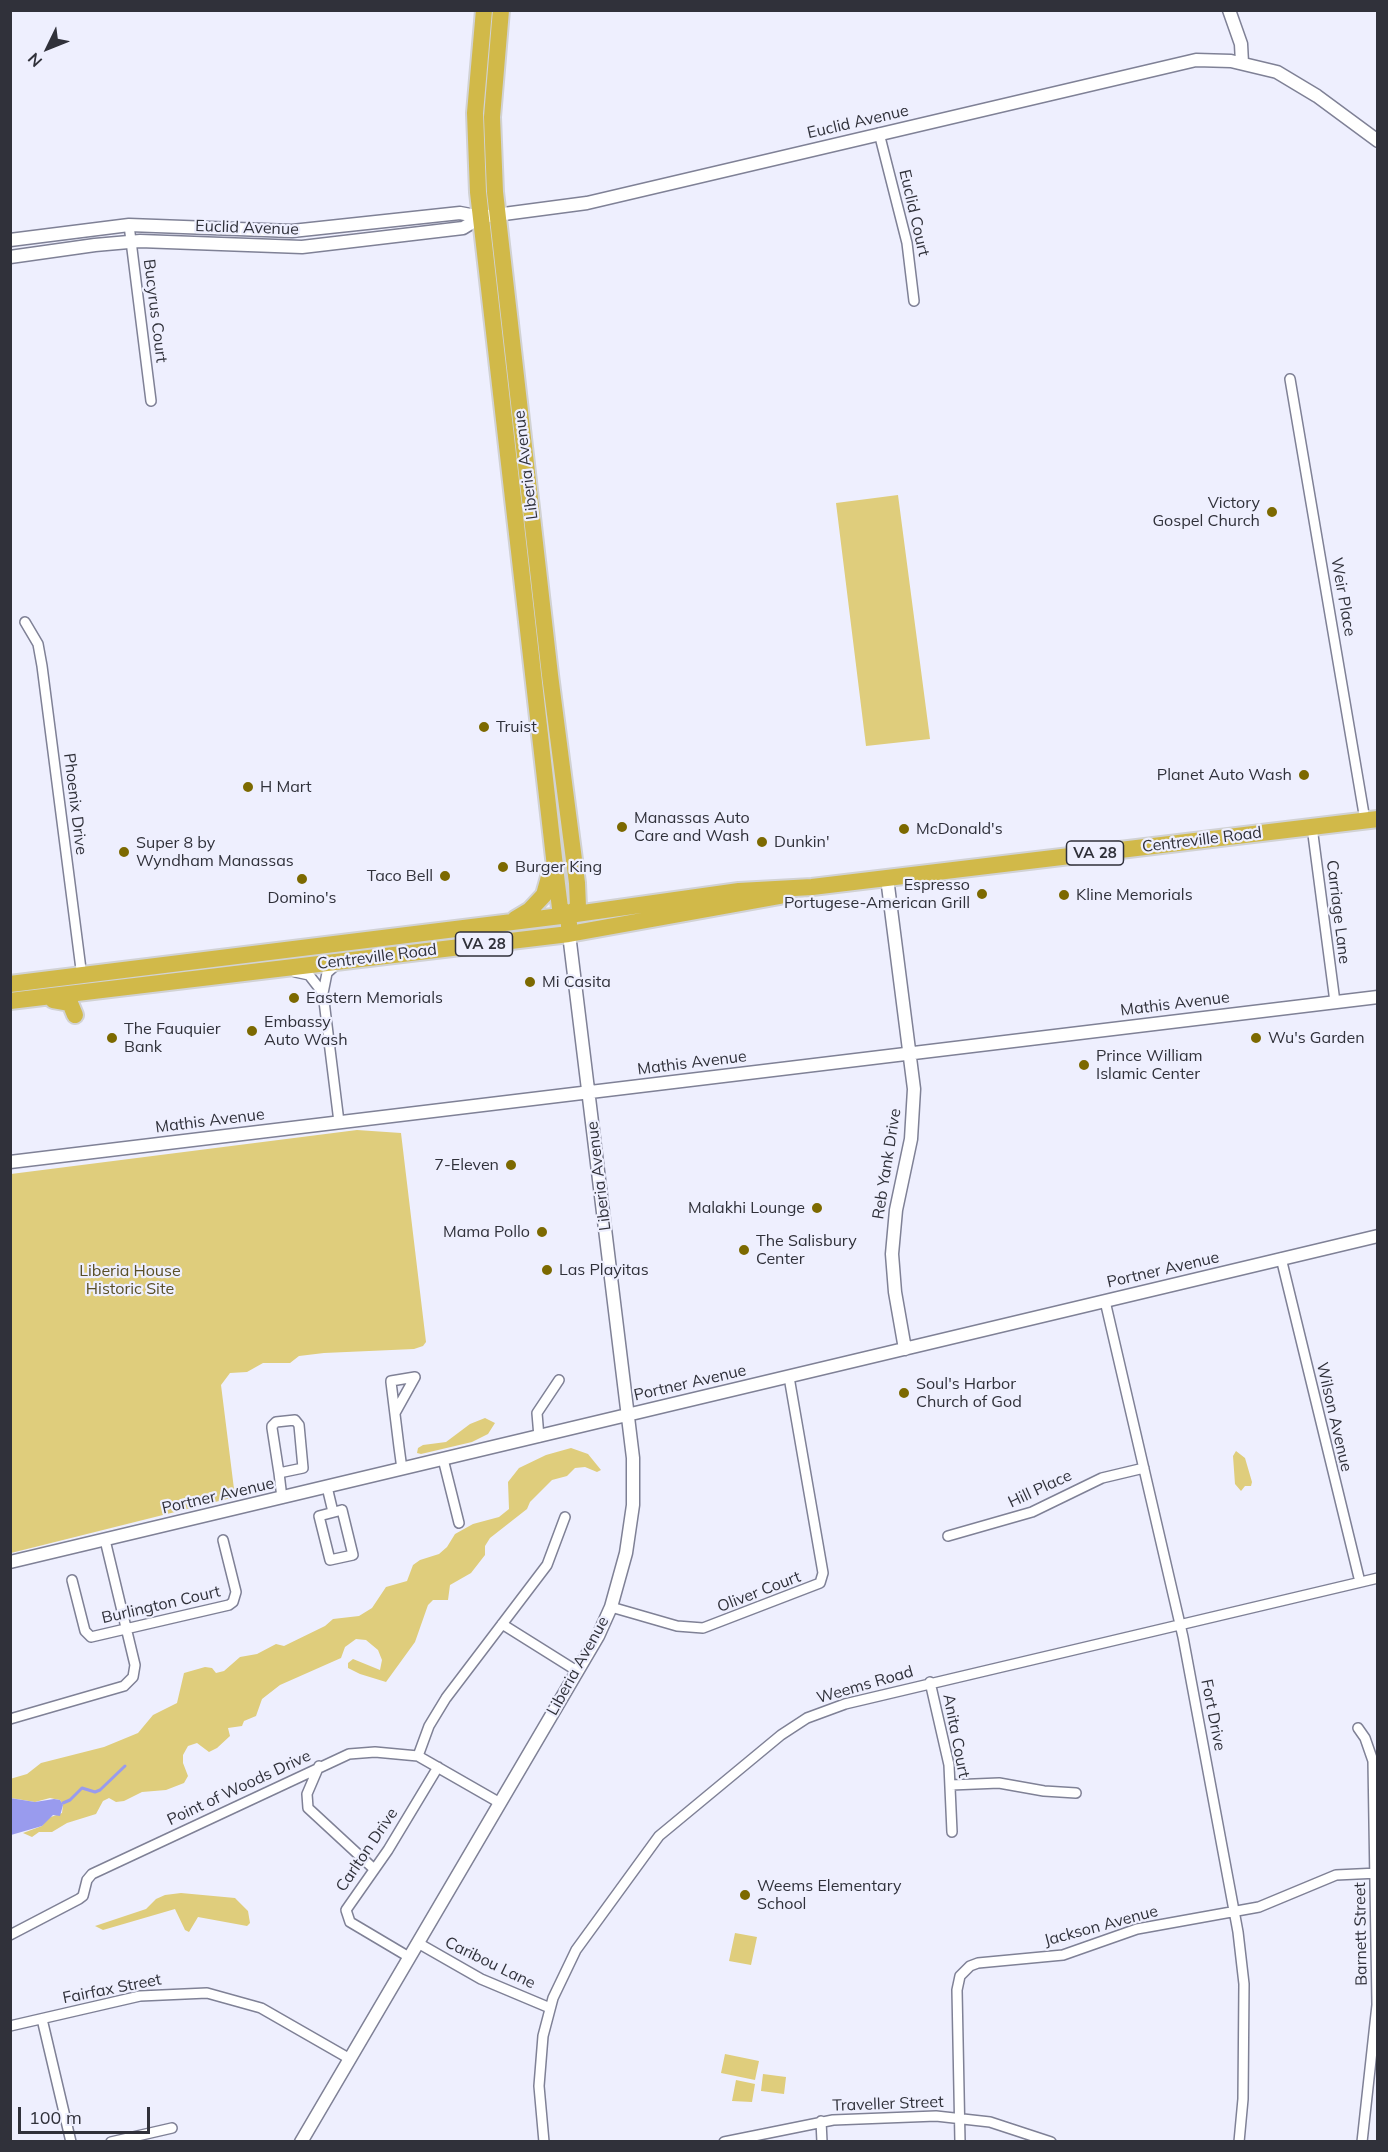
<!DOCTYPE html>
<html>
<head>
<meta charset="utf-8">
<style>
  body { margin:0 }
  #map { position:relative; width:1388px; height:2152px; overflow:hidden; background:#eeeffe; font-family:Mulish,sans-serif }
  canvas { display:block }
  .frame { position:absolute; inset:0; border:12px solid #30313a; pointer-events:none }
  .north { position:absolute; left:18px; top:18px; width:60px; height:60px; -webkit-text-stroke:4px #eeeffe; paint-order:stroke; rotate:227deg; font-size:16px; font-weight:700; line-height:24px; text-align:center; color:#30313a }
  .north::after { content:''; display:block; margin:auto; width:21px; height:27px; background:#30313a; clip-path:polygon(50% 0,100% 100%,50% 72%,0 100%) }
  .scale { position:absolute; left:18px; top:2107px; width:132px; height:27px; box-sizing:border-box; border:3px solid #30313a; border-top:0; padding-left:8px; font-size:18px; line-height:21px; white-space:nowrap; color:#30313a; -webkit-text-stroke:4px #eeeffe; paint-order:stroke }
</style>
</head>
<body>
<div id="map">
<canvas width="1388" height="2152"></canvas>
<div class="frame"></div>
<div class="north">N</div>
<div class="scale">100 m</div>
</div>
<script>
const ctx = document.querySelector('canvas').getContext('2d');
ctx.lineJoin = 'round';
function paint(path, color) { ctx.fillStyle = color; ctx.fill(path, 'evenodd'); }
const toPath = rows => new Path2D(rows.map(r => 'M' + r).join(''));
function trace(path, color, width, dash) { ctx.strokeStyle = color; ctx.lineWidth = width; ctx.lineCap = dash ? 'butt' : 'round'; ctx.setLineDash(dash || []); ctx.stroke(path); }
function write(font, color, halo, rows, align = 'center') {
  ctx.font = font + ' Mulish,sans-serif'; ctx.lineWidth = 4.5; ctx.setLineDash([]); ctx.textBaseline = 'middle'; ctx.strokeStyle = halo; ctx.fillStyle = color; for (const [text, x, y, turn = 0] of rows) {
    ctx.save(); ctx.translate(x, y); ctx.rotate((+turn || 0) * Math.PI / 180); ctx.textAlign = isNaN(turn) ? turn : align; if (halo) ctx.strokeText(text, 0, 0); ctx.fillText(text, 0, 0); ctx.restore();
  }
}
paint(toPath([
  [898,495,930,739,866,746,836,503],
  [357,1130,401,1133,426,1342,423,1346,414,1349,324,1353,299,1356,290,1363,263,1363,247,1372,230,1373,221,1385,235,1497,11,1553,11,1174],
  [485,1418,495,1423,488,1434,472,1442,421,1454,417,1453,418,1448,423,1445,446,1442,470,1424],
  [571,1448,588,1454,601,1470,597,1472,585,1467,575,1468,567,1476,552,1480,530,1502,527,1509,490,1538,485,1546,485,1555,471,1573,450,1585,448,1600,433,1600,428,1605,415,1642,386,1682,360,1674,348,1668,348,1663,353,1659,380,1670,382,1660,378,1650,366,1640,356,1639,345,1647,341,1658,280,1685,262,1699,256,1716,244,1721,242,1726,228,1728,230,1736,217,1748,209,1752,197,1743,188,1746,183,1755,183,1763,188,1776,184,1783,166,1790,142,1792,124,1801,116,1802,109,1798,103,1801,96,1814,67,1823,52,1832,39,1832,32,1837,23,1833,42,1826,48,1818,62,1813,63,1805,60,1800,50,1798,35,1802,11,1798,10,1779,27,1774,41,1763,104,1747,138,1733,153,1715,177,1703,184,1673,205,1667,212,1668,216,1673,224,1671,240,1657,257,1654,276,1644,284,1646,325,1626,333,1619,359,1616,372,1608,386,1587,407,1581,413,1565,420,1560,439,1554,447,1547,455,1534,473,1524,499,1517,509,1509,508,1482,519,1468,546,1455],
  [1236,1451,1245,1458,1252,1482,1251,1486,1245,1486,1241,1491,1235,1484,1233,1456],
  [181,1893,235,1898,248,1911,250,1923,247,1926,198,1917,189,1932,185,1930,175,1909,103,1930,95,1926,146,1909,156,1899,165,1895],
  [735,1933,757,1937,751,1965,729,1961],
  [725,2054,759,2061,755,2080,721,2073],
  [763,2074,786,2077,784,2094,761,2091],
  [736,2080,755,2084,752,2102,732,2101]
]), '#dfcd7c');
paint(toPath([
  [10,1798,35,1802,54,1799,60,1800,63,1805,60,1816,53,1815,42,1826,11,1835]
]), '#999bee');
trace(toPath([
  [63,1803,70,1800,82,1788,95,1792,100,1790,125,1766]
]), '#999bee', 3);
const street = toPath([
  [879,133,907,243,914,301],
  [129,225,151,401],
  [1290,379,1365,820],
  [25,622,38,644,42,666,82,977],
  [1312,827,1335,1002],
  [338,963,327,973,323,993,339,1122],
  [295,972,309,975,323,993],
  [1281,1258,1360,1582],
  [1105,1301,1183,1637,1238,1932,1244,1984,1243,2099,1239,2142],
  [395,1413,415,1377,391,1381,391,1382,399,1447,402,1469],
  [539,1437,537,1413,559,1380],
  [443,1459,459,1523],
  [279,1473,303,1468,299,1425,295,1420,276,1422,272,1426,272,1428,279,1473,282,1498],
  [327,1487,333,1512],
  [342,1510,353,1555,330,1560,319,1516,342,1510],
  [948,1536,1032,1512,1102,1478,1144,1468],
  [72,1580,85,1631,91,1637,229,1605,233,1602,236,1592,223,1540],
  [611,1607,677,1626,703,1628,820,1583,823,1573,789,1377],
  [502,1624,577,1671],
  [930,1682,949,1765,952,1832],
  [10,1719,124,1686,133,1677,135,1665,105,1540],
  [1358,1728,1365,1738,1373,1761,1377,2005,1362,2142],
  [418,1756,429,1726,446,1698,547,1565,565,1517],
  [319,1766,307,1794,308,1808,374,1869],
  [951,1785,999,1783,1044,1791,1076,1793],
  [10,1935,79,1899,83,1896,87,1880,92,1874,349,1754,375,1752,418,1756,500,1803],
  [418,1943,481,1979,550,2008],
  [409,1957,350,1922,346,1910,388,1850,438,1767],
  [42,2019,71,2142],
  [10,2026,140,1996,207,1993,261,2008,350,2059],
  [821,2121,822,2142],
  [111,2142,172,2128],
  [544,2142,539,2086,543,2036,553,1998,576,1950,659,1836,781,1735,807,1718,845,1704,1378,1578],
  [724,2142,833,2120,936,2116,990,2122,1051,2142],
  [960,2142,957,1990,960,1976,970,1966,978,1963,1063,1955,1137,1929,1259,1907,1336,1875,1378,1873]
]);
const secondary = toPath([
  [1229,10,1241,44,1242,63],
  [10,240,129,225,292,231,460,213,481,217],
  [10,257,95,245,140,241,302,247,463,228,481,217,587,203,1196,60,1231,61,1277,72,1317,96,1378,141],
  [887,878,914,1089,911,1139,896,1210,892,1254,895,1292,905,1349],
  [10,1162,1378,997],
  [10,1562,1378,1236],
  [301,2142,598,1636,611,1607,626,1553,633,1505,633,1458,569,934]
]);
const highway = toPath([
  [484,10,475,113,478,192,557,884,560,908,569,915,569,934],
  [501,10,492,117,495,192,550,675,577,883,578,907,569,915],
  [515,919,530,910,544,895,551,870],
  [10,984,569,915,739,891,812,887,1378,819],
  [53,1000,70,1003,75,1015],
  [10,1001,569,934,780,896]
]);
trace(street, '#7f8196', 12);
trace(secondary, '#7f8196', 15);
trace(highway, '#d1d2d4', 20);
trace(street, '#fff', 9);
trace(secondary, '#fff', 12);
trace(highway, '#d1b949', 16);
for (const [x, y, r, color] of [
  [1272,512,6,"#7c6900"],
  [484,727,6,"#7c6900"],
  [1304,775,6,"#7c6900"],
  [248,787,6,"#7c6900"],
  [622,827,6,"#7c6900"],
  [904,829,6,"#7c6900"],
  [762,842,6,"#7c6900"],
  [124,852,6,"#7c6900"],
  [503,867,6,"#7c6900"],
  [445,876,6,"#7c6900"],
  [302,879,6,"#7c6900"],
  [982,894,6,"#7c6900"],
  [1064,895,6,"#7c6900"],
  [530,982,6,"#7c6900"],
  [294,998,6,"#7c6900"],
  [252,1031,6,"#7c6900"],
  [112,1038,6,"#7c6900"],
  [1256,1038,6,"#7c6900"],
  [1084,1065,6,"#7c6900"],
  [511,1165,6,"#7c6900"],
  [817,1208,6,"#7c6900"],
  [542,1232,6,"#7c6900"],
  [744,1250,6,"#7c6900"],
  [547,1270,6,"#7c6900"],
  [904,1393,6,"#7c6900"],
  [745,1895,6,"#7c6900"]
]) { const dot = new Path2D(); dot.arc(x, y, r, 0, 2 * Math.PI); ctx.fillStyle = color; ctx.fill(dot); trace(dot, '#eeeffe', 2); }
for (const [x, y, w] of [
  [1095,853,57],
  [484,944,57]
]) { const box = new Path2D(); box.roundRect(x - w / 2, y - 12, w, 24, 4.5); ctx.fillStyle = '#eeeffe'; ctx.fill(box); trace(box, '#30313a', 1.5); }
write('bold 15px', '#30313a', null, [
  ["VA 28",1095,853],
  ["VA 28",484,944]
]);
write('16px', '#30313a', '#eeeffe', [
  ["Euclid Avenue",858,122,-13],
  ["Euclid Court",914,213,77],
  ["Euclid Avenue",247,228,2],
  ["Bucyrus Court",155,311,83],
  ["Liberia Avenue",526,465,-97],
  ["Weir Place",1343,597,80],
  ["Phoenix Drive",75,804,83],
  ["Centreville Road",1202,840,-7],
  ["Carriage Lane",1338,912,83],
  ["Centreville Road",377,957,-7],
  ["Mathis Avenue",1175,1004,-7],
  ["Mathis Avenue",692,1063,-7],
  ["Mathis Avenue",210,1121,-7],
  ["Reb Yank Drive",887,1164,-81],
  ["Liberia Avenue",599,1176,-97],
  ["Portner Avenue",1163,1270,-13],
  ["Portner Avenue",690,1383,-13],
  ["Wilson Avenue",1334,1417,77],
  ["Hill Place",1040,1489,-25],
  ["Portner Avenue",218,1496,-13],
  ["Oliver Court",759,1592,-21],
  ["Burlington Court",161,1605,-13],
  ["Liberia Avenue",578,1666,-61],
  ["Weems Road",865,1685,-16],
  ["Fort Drive",1213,1715,79],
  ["Anita Court",956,1736,79],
  ["Point of Woods Drive",239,1788,-25],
  ["Carlton Drive",367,1850,-56],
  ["Jackson Avenue",1101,1926,-15],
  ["Barnett Street",1361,1934,-91],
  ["Caribou Lane",490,1963,26],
  ["Fairfax Street",112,1989,-11],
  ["Traveller Street",888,2104,-2]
]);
write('16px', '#30313a', '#eeeffe', [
  ["Victory",1260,503,"right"],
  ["Gospel Church",1260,521,"right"],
  ["Truist",496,727],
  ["Planet Auto Wash",1292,775,"right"],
  ["H Mart",260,787],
  ["Manassas Auto",634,818],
  ["Care and Wash",634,836],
  ["McDonald's",916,829],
  ["Dunkin'",774,842],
  ["Super 8 by",136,843],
  ["Wyndham Manassas",136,861],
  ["Burger King",515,867],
  ["Taco Bell",433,876,"right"],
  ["Espresso",970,885,"right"],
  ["Portugese-American Grill",970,903,"right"],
  ["Kline Memorials",1076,895],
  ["Domino's",302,898,"center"],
  ["Mi Casita",542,982],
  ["Eastern Memorials",306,998],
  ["Embassy",264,1022],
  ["Auto Wash",264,1040],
  ["The Fauquier",124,1029],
  ["Bank",124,1047],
  ["Wu's Garden",1268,1038],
  ["Prince William",1096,1056],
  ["Islamic Center",1096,1074],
  ["7-Eleven",499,1165,"right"],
  ["Malakhi Lounge",805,1208,"right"],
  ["Mama Pollo",530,1232,"right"],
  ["The Salisbury",756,1241],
  ["Center",756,1259],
  ["Las Playitas",559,1270],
  ["Soul's Harbor",916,1384],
  ["Church of God",916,1402],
  ["Weems Elementary",757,1886],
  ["School",757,1904]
], 'left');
write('16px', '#594f27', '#eeeffe', [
  ["Liberia House",130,1271],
  ["Historic Site",130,1289]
]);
</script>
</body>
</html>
